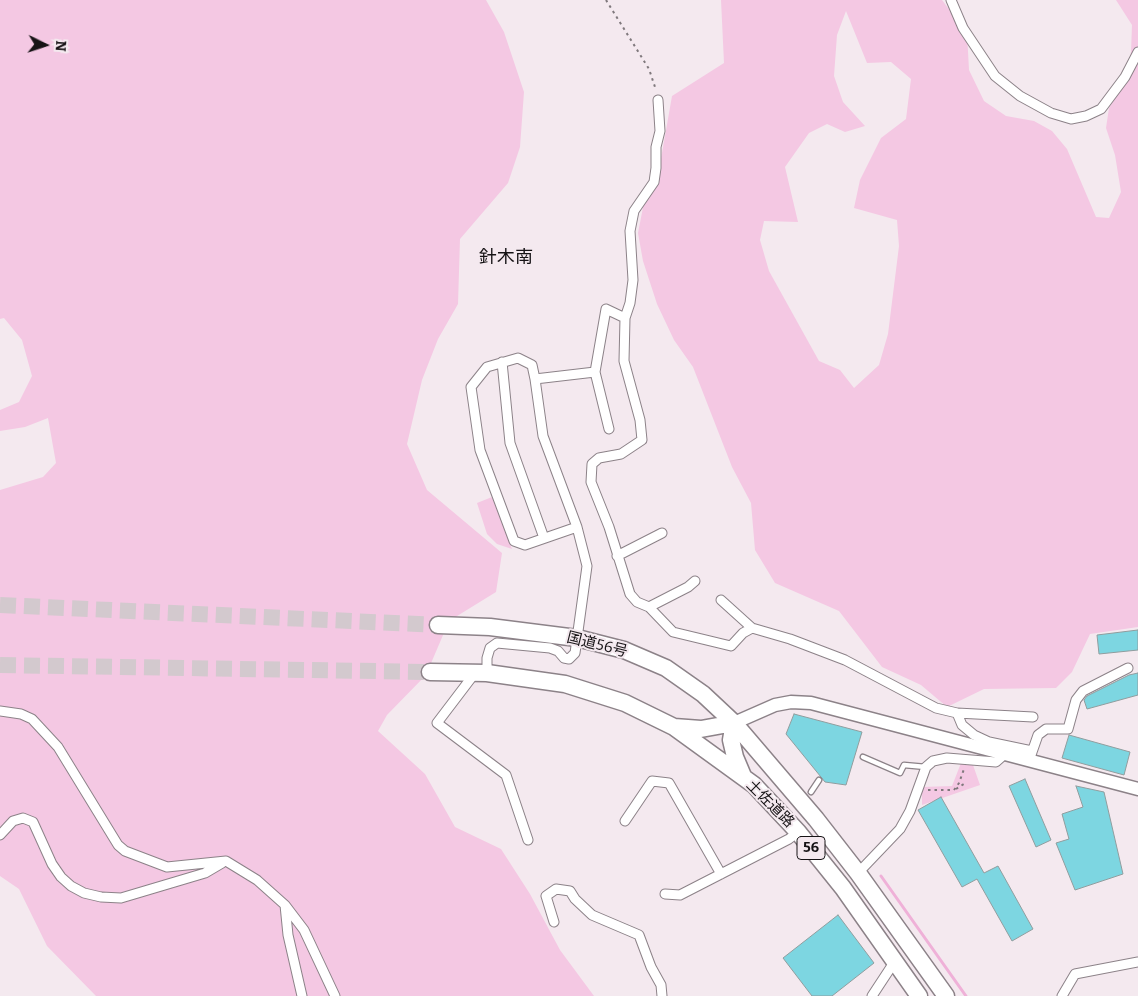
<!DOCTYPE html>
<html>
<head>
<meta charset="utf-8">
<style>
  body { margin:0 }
  #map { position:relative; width:1138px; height:996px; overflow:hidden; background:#f4e9ef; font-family:Bitter,serif }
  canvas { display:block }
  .north { position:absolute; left:20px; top:20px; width:50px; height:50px; -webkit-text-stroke:4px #f4e9ef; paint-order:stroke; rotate:94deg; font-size:14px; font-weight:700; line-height:20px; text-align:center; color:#161315 }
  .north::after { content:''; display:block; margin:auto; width:18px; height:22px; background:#161315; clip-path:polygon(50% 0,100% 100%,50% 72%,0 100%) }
</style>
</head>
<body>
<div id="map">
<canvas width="1138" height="996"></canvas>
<div class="north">N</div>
</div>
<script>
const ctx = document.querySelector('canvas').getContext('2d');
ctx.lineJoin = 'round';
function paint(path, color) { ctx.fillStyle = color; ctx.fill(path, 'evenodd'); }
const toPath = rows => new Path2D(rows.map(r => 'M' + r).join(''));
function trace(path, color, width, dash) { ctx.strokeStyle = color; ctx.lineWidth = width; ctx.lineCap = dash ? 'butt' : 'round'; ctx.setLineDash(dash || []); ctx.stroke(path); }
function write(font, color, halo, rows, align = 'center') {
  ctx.font = font + ' Bitter,"Noto Sans JP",serif'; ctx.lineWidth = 4; ctx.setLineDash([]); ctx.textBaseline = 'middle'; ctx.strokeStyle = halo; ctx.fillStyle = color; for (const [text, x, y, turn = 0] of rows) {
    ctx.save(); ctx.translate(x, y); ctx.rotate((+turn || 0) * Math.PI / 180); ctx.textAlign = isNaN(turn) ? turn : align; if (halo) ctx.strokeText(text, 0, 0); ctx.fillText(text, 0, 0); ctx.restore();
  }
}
paint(toPath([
  [0,0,486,0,504,32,524,92,520,147,508,183,460,239,458,304,438,339,422,380,407,444,427,490,502,553,496,592,449,621,426,675,387,715,378,731,425,774,455,827,501,849,530,894,560,950,594,996,96,996,47,946,19,889,0,876,0,490,43,477,56,463,48,418,25,427,0,431,0,410,19,402,32,376,22,340,4,318,0,319],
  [721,0,942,0,967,33,969,70,984,101,1006,116,1034,121,1052,131,1067,149,1096,217,1109,218,1121,192,1115,155,1106,128,1109,108,1124,84,1131,52,1132,25,1116,0,1138,0,1138,627,1090,634,1072,672,1056,688,984,689,947,707,921,685,882,667,839,611,775,583,755,550,751,503,732,467,693,367,674,340,657,304,643,261,638,233,646,192,659,170,672,96,724,63],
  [846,11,867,63,891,62,911,79,906,119,881,138,860,180,854,208,897,220,899,246,888,334,879,365,854,388,840,370,819,361,769,271,760,240,764,221,798,222,785,167,809,133,827,124,845,132,865,126,843,102,834,76,837,35],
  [492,497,512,549,497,544,487,534,477,503],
  [961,763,973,765,980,785,922,805,922,787,952,786]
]), '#f4c8e3');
trace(toPath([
  [881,876,966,996]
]), '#efb1d8', 3);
const building = toPath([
  [1138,630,1138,650,1099,654,1097,635,1138,630],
  [1138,673,1138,695,1087,709,1084,700,1087,696,1129,675,1138,673],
  [794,714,862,732,846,785,825,782,786,734,794,714],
  [1069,735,1130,752,1124,775,1062,758,1069,735],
  [1025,779,1051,840,1036,847,1009,786,1025,779],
  [1076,786,1104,792,1123,874,1075,890,1056,843,1069,839,1062,814,1083,807,1076,786],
  [941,797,984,873,998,866,1033,929,1012,941,977,879,962,887,918,810,941,797],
  [838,915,874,963,832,996,812,996,783,958,838,915]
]);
paint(building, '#7dd6e1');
trace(building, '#909d9e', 1);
trace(toPath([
  [0,605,438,625],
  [0,665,430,672]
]), '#d3c9ce', 16, [16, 8]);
const lane = toPath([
  [863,757,900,773,904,765,926,767],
  [811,792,819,780]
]);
const street = toPath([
  [951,0,963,28,995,76,1020,96,1051,113,1071,119,1086,116,1101,109,1125,77,1138,52],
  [625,318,630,303,633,280,630,231,634,211,654,182,656,168,656,147,660,131,658,100],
  [502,362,510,443,544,538],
  [595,372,609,429],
  [535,379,532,365,518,358,487,367,471,387,480,450,514,541,525,545,577,527],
  [617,556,662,533],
  [721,600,752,628],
  [649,607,688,587,695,581],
  [475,673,437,723,506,775,528,840],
  [487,673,487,658,490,648,497,643,550,648,558,651,564,658,569,659,575,653,587,566,577,527,543,436,535,379,595,372,606,309,625,318,624,361,640,420,642,440,621,454,599,458,592,464,591,482,609,527,630,594,637,602,649,607,673,632,731,646,743,633,752,628,790,639,845,660,936,708,957,713,962,725,974,735,989,742,1032,751],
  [0,711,21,714,32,719,58,747,118,845,125,851,167,867,226,861,257,880,285,905,304,930,335,996],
  [957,713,1033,717],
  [1031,755,1038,735,1046,729,1068,729,1076,700,1083,691,1128,668],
  [625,821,652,781,669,783,721,874],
  [0,835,13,821,23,818,33,822,52,864,61,877,71,886,84,893,101,897,121,898,205,873,222,863],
  [858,873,900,829,910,811,926,767,933,761,947,758,996,762,1005,754],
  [665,894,680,895,789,839,798,832],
  [285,905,288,935,302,996],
  [554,922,546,896,556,889,570,891,575,899,592,915,639,935,651,967,661,985,662,996],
  [872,996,895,961],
  [1062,996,1075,974,1138,962]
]);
const secondary = toPath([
  [734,723,775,705,791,702,811,703,1138,789]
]);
const highway = toPath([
  [438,625,490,627,577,638,624,650,666,668,703,694,734,723,816,819,858,873,946,996],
  [430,672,487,673,565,684,625,703,674,727,754,785,798,832,843,888,919,996],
  [734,723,731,740,735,757,743,776],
  [674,727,701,729,734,723]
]);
trace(lane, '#8c8288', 7);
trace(street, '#8c8288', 11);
trace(secondary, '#8c8288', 15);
trace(highway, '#8c8288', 19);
trace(toPath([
  [606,0,649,69,656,90],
  [956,789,967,782],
  [928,790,954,790,959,783,964,769]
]), '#7f787c', 2, [2.5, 4]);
trace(lane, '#fff', 4.5);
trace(street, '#fff', 9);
trace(secondary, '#fff', 12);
trace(highway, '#fff', 16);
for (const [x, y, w] of [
  [811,848,28]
]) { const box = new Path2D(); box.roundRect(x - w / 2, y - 11.5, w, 23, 4); ctx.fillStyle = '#f4e9ef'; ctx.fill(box); trace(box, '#161315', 1); }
write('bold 14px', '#161315', null, [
  ["56",811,848]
]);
write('15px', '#161315', '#f4e9ef', [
  ["国道56号",597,645,14],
  ["土佐道路",770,804,45]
]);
write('18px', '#161315', '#f4e9ef', [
  ["針木南",506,258]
]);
</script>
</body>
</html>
